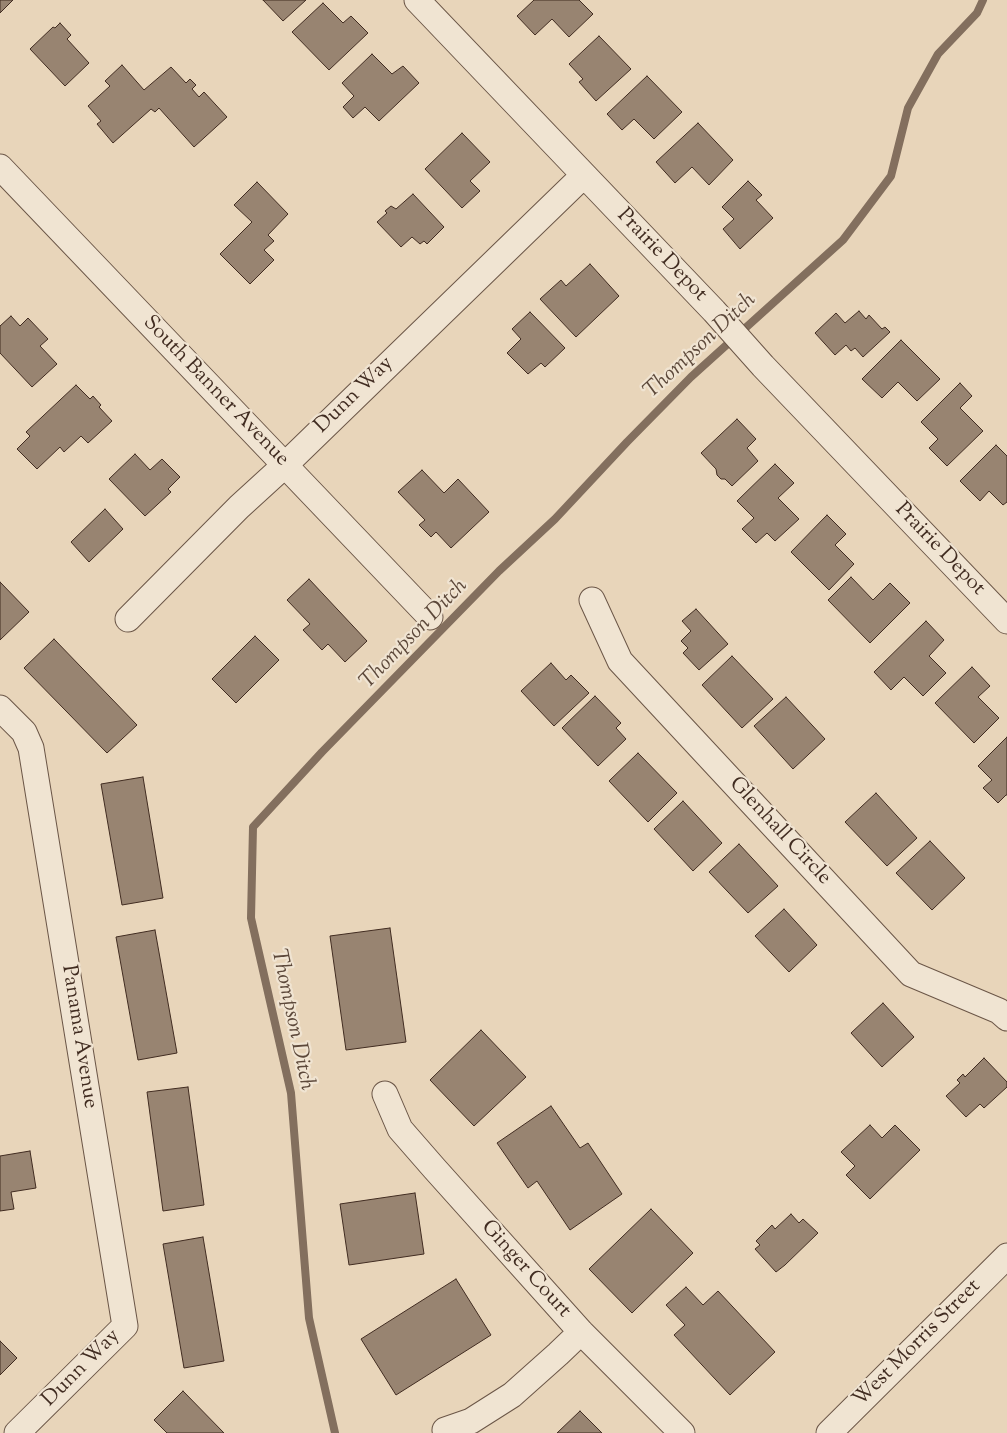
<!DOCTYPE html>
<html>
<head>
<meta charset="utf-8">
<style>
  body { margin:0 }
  canvas { display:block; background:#e8d5ba }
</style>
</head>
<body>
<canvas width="1007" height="1433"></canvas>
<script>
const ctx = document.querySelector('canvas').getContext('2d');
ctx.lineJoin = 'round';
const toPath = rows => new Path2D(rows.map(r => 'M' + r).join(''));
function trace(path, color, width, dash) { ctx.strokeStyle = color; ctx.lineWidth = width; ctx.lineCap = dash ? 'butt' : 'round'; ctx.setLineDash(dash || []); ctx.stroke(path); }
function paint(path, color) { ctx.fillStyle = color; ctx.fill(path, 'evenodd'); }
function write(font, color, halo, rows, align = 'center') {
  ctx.font = font + ' "Sorts Mill Goudy",serif'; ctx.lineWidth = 4.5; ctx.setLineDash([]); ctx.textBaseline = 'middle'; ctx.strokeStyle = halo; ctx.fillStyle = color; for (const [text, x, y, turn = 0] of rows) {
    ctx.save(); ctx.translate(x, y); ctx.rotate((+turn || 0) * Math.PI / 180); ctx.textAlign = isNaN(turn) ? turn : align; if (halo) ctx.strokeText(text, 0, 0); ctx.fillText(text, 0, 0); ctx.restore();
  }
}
trace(toPath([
  [335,1433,309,1318,291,1093,251,918,253,827,322,752,499,571,555,519,627,442,691,377,843,240,891,176,908,108,938,54,977,13,983,0]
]), '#836f5e', 8);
const building = toPath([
  [0,0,13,0,0,13,0,0],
  [263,0,306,0,283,21,263,0],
  [534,0,579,0,593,14,569,37,552,19,535,35,517,16,534,0],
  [323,3,343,23,351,16,368,33,329,70,292,32,323,3],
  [60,23,71,35,67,39,89,63,65,86,30,49,53,27,55,28,60,23],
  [599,36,631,69,596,101,579,82,583,79,569,64,599,36],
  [372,54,392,74,403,66,419,83,379,121,365,107,353,118,343,107,354,96,342,83,372,54],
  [122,65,144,90,171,67,186,83,190,79,196,85,192,89,199,97,204,92,227,117,194,147,159,108,155,112,151,109,113,143,97,124,101,121,88,106,110,86,105,81,122,65],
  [647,76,682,112,654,139,634,119,622,130,607,114,647,76],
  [698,123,733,160,709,185,692,167,675,183,656,162,698,123],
  [462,133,490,162,470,181,480,191,462,208,425,169,462,133],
  [748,181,762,195,756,200,773,218,740,249,723,229,734,219,722,207,748,181],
  [257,182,288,214,268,235,274,241,264,250,274,260,250,284,220,254,252,222,234,205,257,182],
  [413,194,444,227,427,244,424,241,420,244,412,237,401,247,377,222,387,213,385,211,391,206,396,209,413,194],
  [590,264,619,296,576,337,540,299,561,280,566,286,590,264],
  [859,311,866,319,869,315,882,329,885,327,890,332,863,357,855,348,851,351,846,345,835,355,815,333,836,313,845,323,859,311],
  [530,312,565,348,545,367,541,363,528,374,507,353,521,339,512,329,530,312],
  [11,316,20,326,28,318,48,339,40,346,57,364,32,387,0,353,0,326,11,316],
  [901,340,940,379,917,401,898,382,882,398,862,379,901,340],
  [960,383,972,396,960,408,983,431,947,466,929,448,938,439,921,422,960,383],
  [76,385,90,399,93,396,101,405,99,407,112,421,88,443,81,436,64,452,60,447,37,469,17,449,30,436,26,432,76,385],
  [737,419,756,439,747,448,758,461,732,486,725,479,721,479,717,475,716,469,701,453,737,419],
  [996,445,1007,456,1007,502,1003,505,989,491,980,501,960,481,996,445],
  [135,454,150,470,162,459,180,477,168,489,171,492,145,516,109,479,135,454],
  [775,464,794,483,778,498,799,519,775,541,767,533,756,543,742,529,754,518,737,501,775,464],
  [422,470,444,493,458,479,489,512,451,548,436,532,431,537,419,525,425,520,398,492,422,470],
  [105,509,123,529,89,562,71,542,105,509],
  [827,515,846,534,835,545,854,564,829,590,791,552,827,515],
  [851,577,873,600,890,583,910,603,870,643,828,600,851,577],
  [309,579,367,641,345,662,328,644,322,650,303,630,310,624,287,600,309,579],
  [0,582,29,612,0,640,0,582],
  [696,609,728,644,699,670,683,653,688,648,681,641,691,631,682,621,696,609],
  [926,621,944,640,929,656,946,673,923,696,904,677,891,690,874,672,926,621],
  [255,636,279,660,236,703,212,679,255,636],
  [54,639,137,725,107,753,24,668,54,639],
  [732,656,773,699,742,728,702,685,732,656],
  [551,663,566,680,571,675,589,693,554,726,521,691,551,663],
  [972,667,990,686,978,697,999,718,974,743,935,703,972,667],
  [595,696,621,723,616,728,626,739,598,766,562,728,595,696],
  [786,697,825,739,793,769,754,726,786,697],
  [1007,737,1007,795,1006,795,998,803,983,788,992,780,978,766,1007,737],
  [638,753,677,793,648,822,609,781,638,753],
  [143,777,163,898,122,905,101,784,143,777],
  [876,793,917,838,887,866,845,822,876,793],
  [683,801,722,843,693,871,654,829,683,801],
  [930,841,965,878,932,910,896,873,930,841],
  [739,844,778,886,748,913,709,872,739,844],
  [784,909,817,945,789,972,755,936,784,909],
  [390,928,406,1042,346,1050,330,936,390,928],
  [155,930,177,1053,138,1060,116,937,155,930],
  [883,1003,914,1037,882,1067,851,1033,883,1003],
  [481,1030,526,1077,474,1126,430,1080,481,1030],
  [984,1058,1007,1082,1007,1087,984,1108,980,1104,966,1117,946,1096,960,1083,957,1080,963,1074,965,1077,984,1058],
  [188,1087,204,1205,163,1211,147,1092,188,1087],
  [551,1106,580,1148,588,1143,622,1194,570,1230,537,1181,528,1188,497,1143,551,1106],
  [870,1125,882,1138,895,1125,920,1150,870,1199,846,1175,855,1166,841,1152,870,1125],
  [30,1151,36,1188,11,1192,14,1209,0,1211,0,1156,30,1151],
  [415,1193,424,1254,349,1265,340,1204,415,1193],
  [651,1209,693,1253,632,1313,589,1269,651,1209],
  [791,1214,799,1223,803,1219,818,1233,785,1265,776,1272,755,1249,760,1245,756,1241,772,1225,775,1229,791,1214],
  [203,1237,224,1361,184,1368,163,1244,203,1237],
  [456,1279,491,1335,396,1395,361,1339,456,1279],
  [686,1287,703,1305,718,1291,775,1352,730,1395,674,1335,685,1325,666,1305,686,1287],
  [0,1341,17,1358,0,1375,0,1341],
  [183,1391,224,1433,167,1433,154,1420,183,1391],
  [580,1411,602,1433,557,1433,580,1411]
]);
paint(building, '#988471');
trace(building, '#412c21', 1);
const minor = toPath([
  [417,0,714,311,763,366,1007,621],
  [0,167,430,617],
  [592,600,620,661,911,974,999,1011,1007,1018],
  [128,619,239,507,285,465,584,175],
  [0,708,24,732,31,748,125,1326,17,1433],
  [385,1094,400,1129,434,1168,581,1332,682,1433],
  [445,1430,471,1421,512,1395,558,1354,581,1332],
  [829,1433,1007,1256]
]);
trace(minor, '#6b5647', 27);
trace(minor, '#f0e4d2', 25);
write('21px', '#412c21', '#f0e4d2', [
  ["Prairie Depot",661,256,46],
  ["South Banner Avenue",215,392,46],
  ["Dunn Way",355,396,-44],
  ["Prairie Depot",939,550,46],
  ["Glenhall Circle",779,832,47],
  ["Panama Avenue",78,1037,81],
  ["Ginger Court",525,1270,48],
  ["West Morris Street",918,1344,-45],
  ["Dunn Way",82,1369,-45]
]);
write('italic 22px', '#5c483a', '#f0e4d2', [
  ["Thompson Ditch",701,347,-43],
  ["Thompson Ditch",415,635,-46],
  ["Thompson Ditch",291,1020,78]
]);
</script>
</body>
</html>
